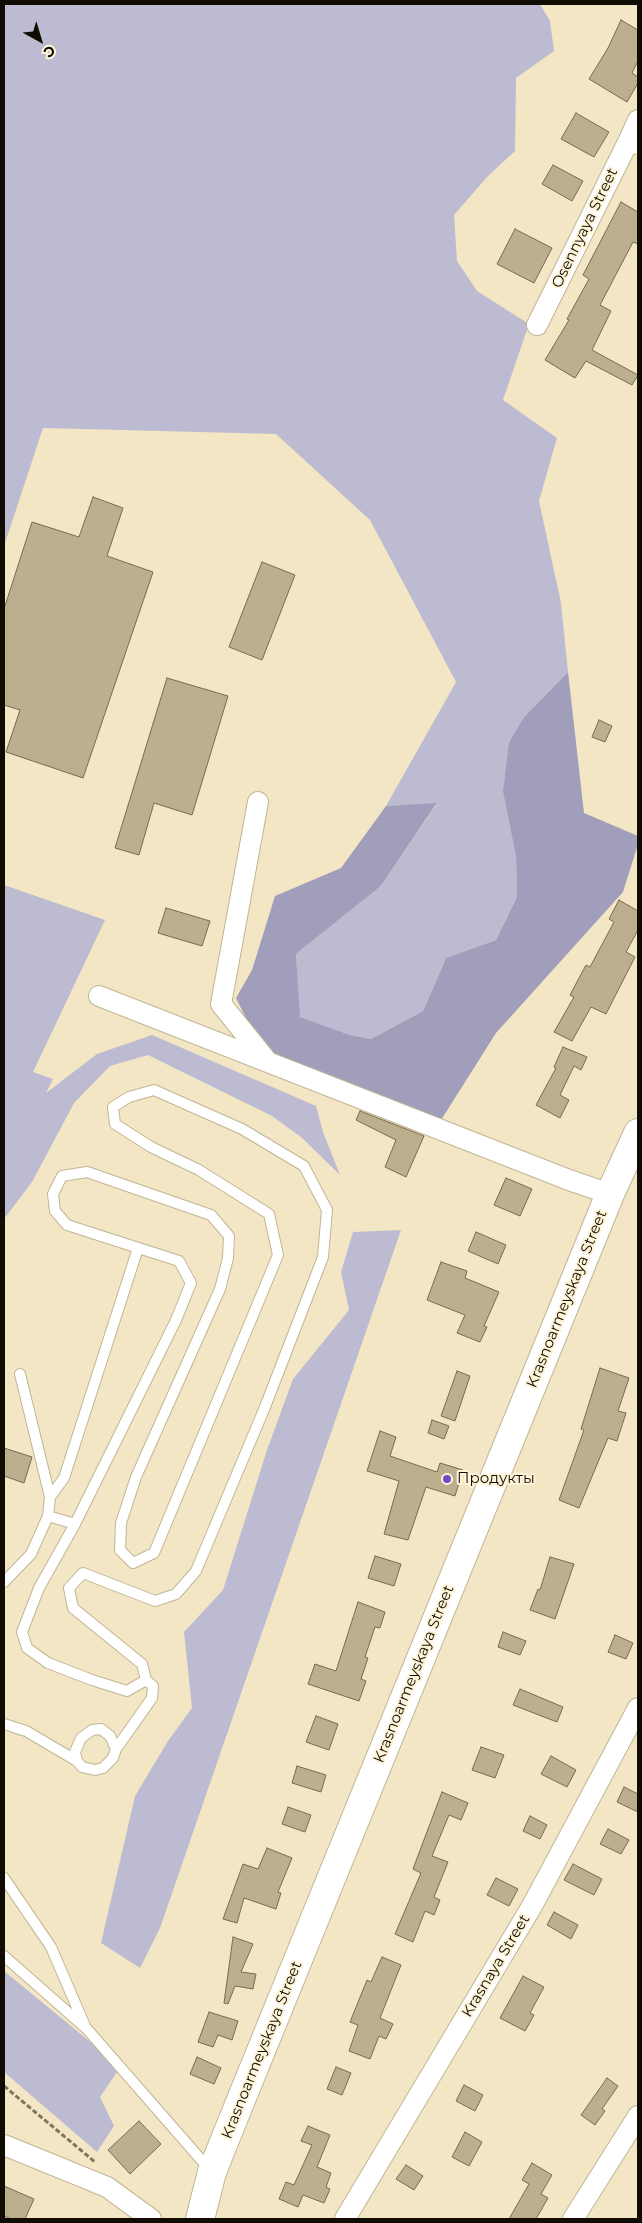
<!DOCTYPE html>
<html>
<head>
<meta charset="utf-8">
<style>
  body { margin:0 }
  #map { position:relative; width:642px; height:2223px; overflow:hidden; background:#f3e6c4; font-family:Montserrat,sans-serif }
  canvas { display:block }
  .frame { position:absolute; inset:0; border:5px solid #100c03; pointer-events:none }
  .north { position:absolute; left:15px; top:15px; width:50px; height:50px; -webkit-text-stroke:4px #fef4d8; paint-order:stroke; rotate:141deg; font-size:14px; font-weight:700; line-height:20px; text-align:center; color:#100c03 }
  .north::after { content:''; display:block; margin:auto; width:18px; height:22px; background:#100c03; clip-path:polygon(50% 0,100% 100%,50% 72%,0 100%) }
</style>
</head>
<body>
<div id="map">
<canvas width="642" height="2223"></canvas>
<div class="frame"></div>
<div class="north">С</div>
</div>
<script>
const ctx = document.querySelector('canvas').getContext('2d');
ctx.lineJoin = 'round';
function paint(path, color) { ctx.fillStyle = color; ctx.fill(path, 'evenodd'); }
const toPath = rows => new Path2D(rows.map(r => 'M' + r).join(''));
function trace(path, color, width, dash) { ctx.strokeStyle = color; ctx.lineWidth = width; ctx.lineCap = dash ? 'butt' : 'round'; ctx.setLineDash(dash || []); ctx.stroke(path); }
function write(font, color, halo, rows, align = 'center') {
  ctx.font = font + ' Montserrat,sans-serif'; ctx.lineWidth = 4; ctx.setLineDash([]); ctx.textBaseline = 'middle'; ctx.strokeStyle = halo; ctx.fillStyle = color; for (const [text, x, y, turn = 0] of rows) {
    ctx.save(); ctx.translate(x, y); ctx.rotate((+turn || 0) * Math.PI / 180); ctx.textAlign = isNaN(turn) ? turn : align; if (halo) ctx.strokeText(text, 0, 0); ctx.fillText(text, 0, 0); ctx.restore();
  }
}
paint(toPath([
  [4,4,540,4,550,21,554,51,516,78,515,151,488,176,454,215,457,261,477,291,529,324,503,400,557,438,539,501,561,603,568,672,524,717,503,792,516,857,517,897,496,940,446,958,423,1011,371,1039,350,1035,299,1017,296,954,381,886,437,804,386,806,456,682,370,520,276,434,43,428,4,546],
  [4,885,105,920,33,1072,53,1079,46,1093,97,1054,152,1035,316,1106,323,1132,340,1175,301,1137,272,1116,148,1055,110,1066,74,1103,32,1182,4,1219],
  [401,1230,160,1928,140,1968,101,1943,135,1796,168,1741,192,1708,184,1632,223,1590,267,1450,293,1379,349,1310,341,1272,353,1232],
  [4,1971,105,2054,117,2072,100,2097,114,2126,97,2152,4,2072]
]), '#bdbbd1');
paint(toPath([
  [568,672,584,813,638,836,638,844,623,892,496,1033,436,1128,268,1063,236,998,252,970,275,896,341,868,386,806,437,803,381,886,296,954,300,1017,350,1035,371,1039,423,1011,446,958,496,940,517,897,516,857,503,792,509,743,524,717]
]), '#a19ebc');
const building = toPath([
  [621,20,638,30,638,61,632,73,638,77,638,83,627,102,589,79,608,48,621,20],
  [576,113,609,132,594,157,561,139,576,113],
  [553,165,583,181,572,201,542,184,553,165],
  [621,202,638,212,638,244,633,242,600,305,611,311,592,350,638,375,632,385,586,361,575,378,545,360,569,320,567,319,589,279,583,275,621,202],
  [515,229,552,248,534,283,497,264,515,229],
  [93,497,123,508,107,556,153,572,83,778,6,752,20,710,4,705,4,609,32,522,79,537,93,497],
  [262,562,295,575,262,660,229,647,262,562],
  [167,678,228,696,192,815,154,803,139,855,115,848,167,678],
  [599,720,612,726,605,742,592,737,599,720],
  [619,900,638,911,638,930,626,952,635,957,606,1014,591,1007,572,1041,554,1032,574,997,570,995,586,965,590,967,614,922,609,919,619,900],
  [166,908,210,921,202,946,158,933,166,908],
  [563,1047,587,1057,581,1070,574,1066,560,1095,569,1100,560,1118,536,1105,556,1068,554,1067,563,1047],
  [360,1111,424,1136,406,1177,385,1167,396,1140,356,1120,360,1111],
  [506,1178,532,1189,520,1216,494,1205,506,1178],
  [476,1232,506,1245,498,1264,468,1251,476,1232],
  [441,1262,467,1271,465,1278,499,1292,484,1326,487,1327,480,1342,457,1333,465,1315,427,1300,441,1262],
  [600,1368,629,1378,618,1411,626,1413,617,1441,608,1438,579,1508,559,1500,584,1430,581,1429,600,1368],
  [457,1371,470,1376,455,1421,441,1416,457,1371],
  [432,1420,449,1426,444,1439,428,1433,432,1420],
  [380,1431,396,1437,390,1456,437,1472,440,1463,463,1470,455,1496,426,1487,408,1540,384,1534,399,1481,367,1471,380,1431],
  [4,1448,32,1457,24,1483,4,1476,4,1448],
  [375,1556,401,1564,394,1586,368,1578,375,1556],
  [550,1557,574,1564,555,1619,530,1610,538,1589,540,1590,550,1557],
  [358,1602,385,1612,380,1628,375,1627,365,1657,368,1658,361,1679,366,1681,359,1701,308,1684,315,1664,336,1671,358,1602],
  [503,1632,526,1641,520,1655,498,1647,503,1632],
  [615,1635,633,1643,626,1659,608,1652,615,1635],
  [520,1689,563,1707,557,1722,513,1705,520,1689],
  [316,1716,338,1724,329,1750,306,1742,316,1716],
  [481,1747,504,1755,495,1778,472,1770,481,1747],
  [551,1756,576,1770,567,1787,541,1774,551,1756],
  [297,1766,326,1775,321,1792,292,1783,297,1766],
  [624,1787,638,1794,638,1812,617,1802,624,1787],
  [442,1792,468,1803,461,1820,449,1815,432,1856,448,1862,434,1897,440,1900,434,1915,425,1911,413,1942,395,1934,421,1873,413,1869,442,1792],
  [288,1807,311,1815,305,1832,282,1824,288,1807],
  [530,1816,547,1825,540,1839,523,1831,530,1816],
  [608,1829,629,1840,621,1854,600,1844,608,1829],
  [267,1848,292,1858,278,1892,281,1893,276,1909,244,1898,237,1923,223,1919,243,1864,258,1869,267,1848],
  [573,1864,602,1879,594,1895,564,1880,573,1864],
  [496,1878,518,1889,509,1906,487,1895,496,1878],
  [554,1912,578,1925,571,1939,547,1925,554,1912],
  [233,1937,253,1944,241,1972,256,1974,253,1989,235,1986,228,2004,224,2003,233,1937],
  [382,1957,401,1965,380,2018,393,2024,386,2039,379,2036,370,2059,349,2051,358,2025,350,2022,367,1980,371,1982,382,1957],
  [523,1976,544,1987,530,2013,534,2015,525,2031,500,2018,523,1976],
  [209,2012,238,2021,232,2040,218,2035,213,2047,198,2042,209,2012],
  [197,2057,221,2068,214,2084,190,2074,197,2057],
  [336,2067,351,2073,342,2095,327,2089,336,2067],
  [607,2078,618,2086,602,2109,605,2111,595,2125,581,2115,607,2078],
  [464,2085,483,2095,475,2111,456,2101,464,2085],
  [139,2121,161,2144,130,2174,108,2150,139,2121],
  [308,2126,330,2135,317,2167,331,2173,326,2187,330,2189,324,2203,303,2195,298,2207,279,2199,286,2182,294,2185,312,2145,301,2141,308,2126],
  [465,2132,482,2142,469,2166,452,2157,465,2132],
  [532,2163,552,2175,541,2194,548,2198,536,2219,509,2219,529,2184,522,2180,532,2163],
  [406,2165,423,2176,414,2190,396,2179,406,2165],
  [4,2186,34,2199,25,2219,11,2219,4,2216,4,2186]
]);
paint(building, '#bbaf8e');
trace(building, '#776b4d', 1);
const lane = toPath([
  [50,1497,64,1478,138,1248],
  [48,1516,75,1524,39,1588,22,1632,27,1648,48,1663,92,1680,127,1691,146,1680,142,1664,73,1608,69,1588,83,1573,155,1601,176,1594,196,1571,265,1407,323,1257,327,1210,304,1166,242,1129,154,1090,129,1097,113,1107,115,1124,151,1147,199,1170,269,1214,278,1255,154,1553,133,1563,120,1550,121,1523,136,1477,220,1289,228,1258,229,1236,211,1215,87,1172,62,1176,53,1194,55,1211,67,1225,179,1261,191,1283,176,1320,75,1524],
  [4,1582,31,1554,48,1516,50,1497,20,1374],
  [4,1724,26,1731,77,1761,82,1767,95,1770,103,1768,113,1758,116,1749,152,1698,153,1686,146,1680],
  [77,1761,75,1752,81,1738,92,1730,101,1729,110,1736,116,1749],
  [4,1878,51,1947,85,2026],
  [4,1956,87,2029,210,2170]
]);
const street = toPath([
  [629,140,638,120],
  [537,325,629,140,638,144],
  [258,802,221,1004,267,1061],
  [99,996,569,1180,610,1194],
  [4,2145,107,2187,151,2219],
  [345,2219,532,1906,638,1708],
  [573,2219,638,2116]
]);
const primary = toPath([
  [200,2219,212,2172,234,2117,610,1194,638,1133]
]);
trace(lane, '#c1b594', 12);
trace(street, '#c1b594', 22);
trace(primary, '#c1b594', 30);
trace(toPath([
  [4,2086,95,2162]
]), '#7e7560', 3, [5, 2.5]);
trace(lane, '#fff', 10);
trace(street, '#fff', 20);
trace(primary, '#fff', 28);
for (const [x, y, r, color] of [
  [447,1479,5,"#6d4dc6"]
]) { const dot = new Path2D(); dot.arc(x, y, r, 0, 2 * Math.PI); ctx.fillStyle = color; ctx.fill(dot); trace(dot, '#fef4d8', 2); }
write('15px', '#100c03', '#fef4d8', [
  ["Osennyaya Street",585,228,-64],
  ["Krasnoarmeyskaya Street",567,1299,-68],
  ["Krasnoarmeyskaya Street",414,1674,-68],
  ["Krasnaya Street",496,1966,-59],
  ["Krasnoarmeyskaya Street",262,2050,-68]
]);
write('15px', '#100c03', '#fef4d8', [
  ["Продукты",457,1479]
], 'left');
</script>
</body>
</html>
